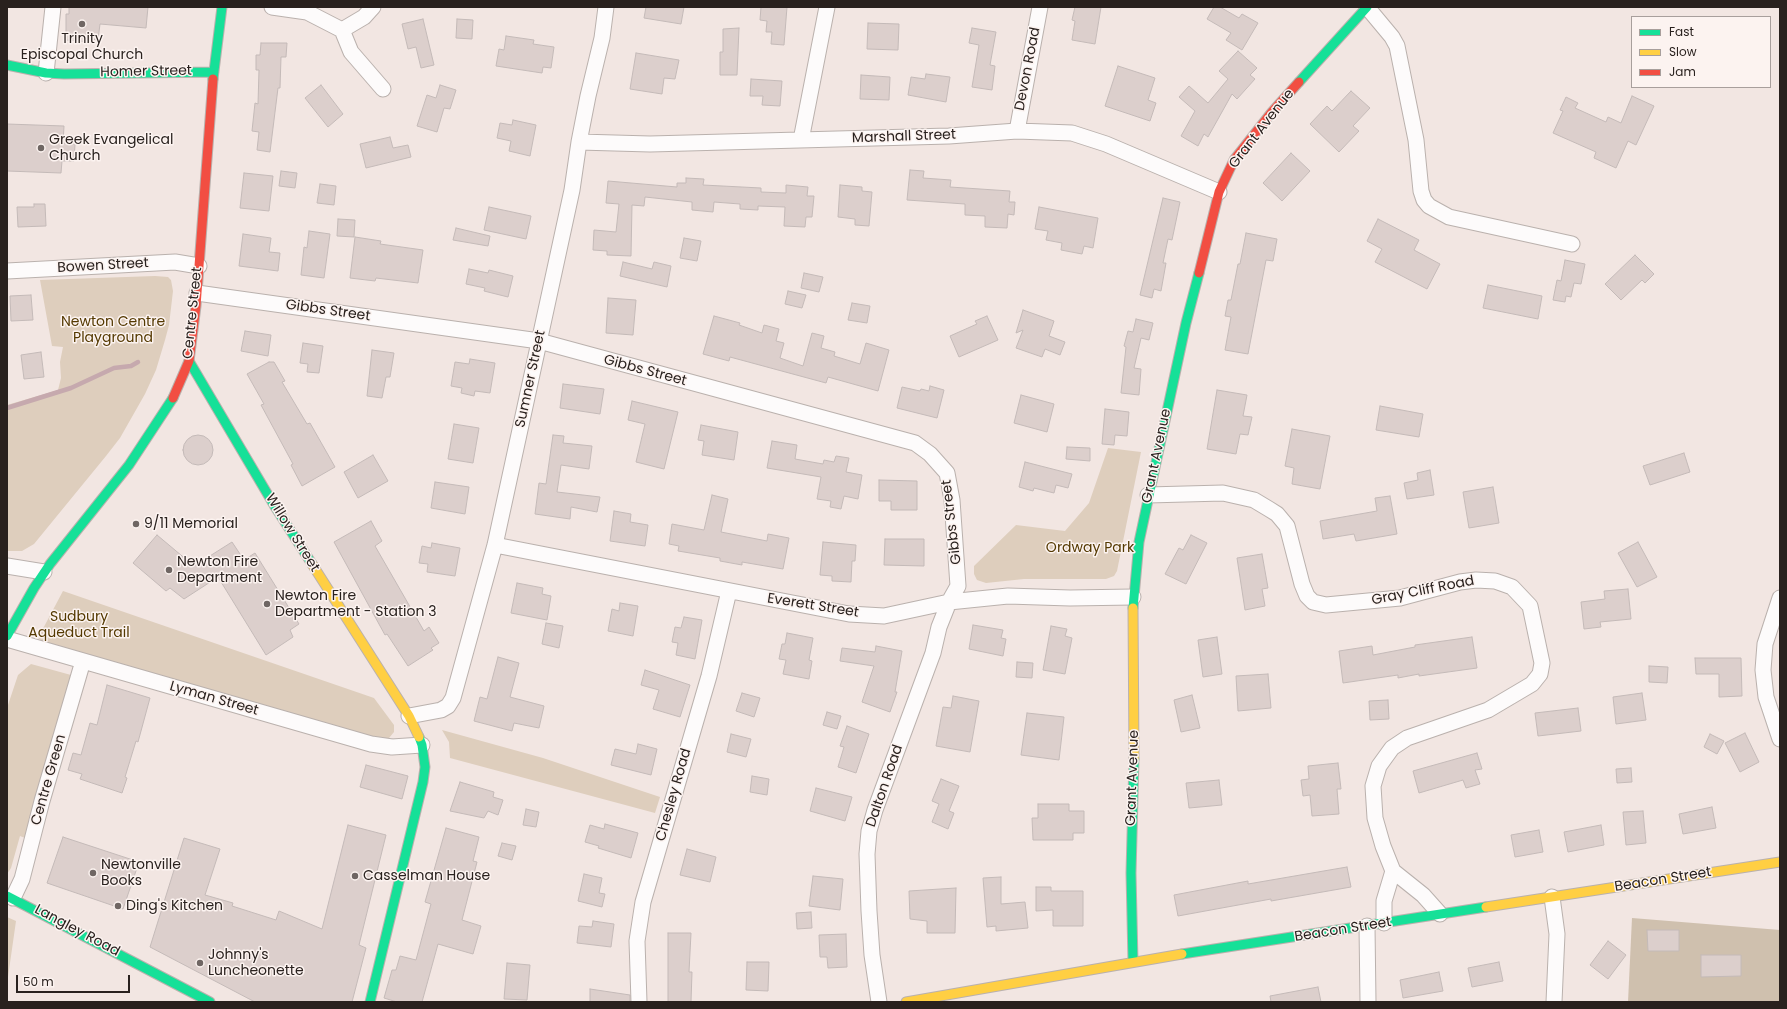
<!DOCTYPE html>
<html>
<head>
<meta charset="utf-8">
<style>
  body { margin:0 }
  #map { position:relative; width:1787px; height:1009px; overflow:hidden; background:#f2e6e2; font-family:Poppins,sans-serif }
  canvas { display:block }
  .frame { position:absolute; inset:0; border:8px solid #29211e; pointer-events:none }
  .legend { position:absolute; left:1631px; top:16px; width:140px; height:72px; box-sizing:border-box; background:#fcf3f0; border:1px solid #a89f9c; margin:0; padding:5px 7px; list-style:none; font-size:12px; color:#29211e }
  .legend li { display:flex; align-items:center; gap:8px; height:20px }
  .legend b { width:20px; border:1px solid #a89f9c }
  .scale { position:absolute; left:16px; top:975px; width:114px; height:18px; box-sizing:border-box; border:2px solid #29211e; border-top:0; padding-left:5px; font-size:12px; line-height:14px; white-space:nowrap; color:#29211e; -webkit-text-stroke:3px #fcf3f0; paint-order:stroke }
</style>
</head>
<body>
<div id="map">
<canvas width="1787" height="1009"></canvas>
<div class="frame"></div>
<ul class="legend">
<li><b style="height:5px;background:#16e098"></b>Fast</li>
<li><b style="height:5px;background:#ffcf43"></b>Slow</li>
<li><b style="height:5px;background:#f24e42"></b>Jam</li>
</ul>
<div class="scale">50 m</div>
</div>
<script>
const ctx = document.querySelector('canvas').getContext('2d');
ctx.lineJoin = 'round';
function paint(path, color) { ctx.fillStyle = color; ctx.fill(path, 'evenodd'); }
const toPath = rows => new Path2D(rows.map(r => 'M' + r).join(''));
function trace(path, color, width, dash) { ctx.strokeStyle = color; ctx.lineWidth = width; ctx.lineCap = dash ? 'butt' : 'round'; ctx.setLineDash(dash || []); ctx.stroke(path); }
function write(font, color, halo, rows, align = 'center') {
  ctx.font = font + ' Poppins,sans-serif'; ctx.lineWidth = 3; ctx.setLineDash([]); ctx.textBaseline = 'middle'; ctx.strokeStyle = halo; ctx.fillStyle = color; for (const [text, x, y, turn = 0] of rows) {
    ctx.save(); ctx.translate(x, y); ctx.rotate((+turn || 0) * Math.PI / 180); ctx.textAlign = isNaN(turn) ? turn : align; if (halo) ctx.strokeText(text, 0, 0); ctx.fillText(text, 0, 0); ctx.restore();
  }
}
paint(toPath([
  [155,276,168,277,171,280,173,291,169,325,165,340,156,370,145,394,120,438,106,456,34,544,22,551,7,551,7,405,58,390,61,378,60,362,63,347,52,346,40,280],
  [1108,448,1141,452,1117,571,1114,576,1106,579,1024,579,986,583,977,580,974,574,974,566,1016,525,1065,531,1089,503],
  [63,591,374,698,394,725,394,732,389,738,377,739,42,641,38,638],
  [31,664,71,675,72,677,25,838,20,836,11,868,7,874,7,708,18,675],
  [442,730,543,758,660,797,655,813,450,758,449,742],
  [7,917,16,921,7,984]
]), '#decebd');
paint(toPath([
  [1632,918,1780,930,1780,1002,1628,1002]
]), '#cfc0ae');
trace(toPath([
  [7,408,71,388,114,368,131,366,138,362]
]), '#c6a9ae', 4.5);
const building = toPath([
  [69,7,148,7,146,28,100,24,98,40,91,39,91,42,66,40,66,14,69,14,69,7],
  [646,7,684,7,681,24,644,18,646,7],
  [761,7,787,7,784,45,771,44,772,32,766,32,767,21,760,20,761,7],
  [1075,7,1101,7,1095,44,1072,40,1075,21,1072,20,1075,7],
  [1214,7,1220,7,1239,18,1242,14,1258,23,1242,50,1226,40,1231,33,1207,19,1214,7],
  [423,19,434,65,421,68,416,47,408,49,402,24,423,19],
  [457,19,473,20,472,39,456,38,457,19],
  [868,23,899,24,898,50,867,49,868,23],
  [739,28,737,75,720,75,720,52,723,52,723,29,739,28],
  [972,28,996,32,990,65,995,66,992,90,972,87,979,45,969,43,972,28],
  [506,36,534,40,533,44,554,47,551,68,543,67,542,73,496,66,499,49,504,50,506,36],
  [261,43,287,43,286,57,281,57,280,88,278,88,270,152,257,150,259,132,252,131,255,103,258,104,259,70,256,70,256,55,260,55,261,43],
  [1238,51,1257,68,1250,75,1255,79,1237,99,1232,94,1208,137,1204,134,1198,146,1181,136,1195,111,1179,97,1189,86,1208,103,1228,79,1219,71,1238,51],
  [636,53,679,60,675,79,664,78,662,94,630,89,636,53],
  [1118,66,1155,78,1148,100,1156,103,1150,121,1105,106,1118,66],
  [926,74,950,77,946,102,908,95,911,77,925,79,926,74],
  [861,75,890,77,889,100,860,99,861,75],
  [751,79,782,81,780,106,762,105,763,96,750,96,751,79],
  [321,85,343,114,328,127,305,98,321,85],
  [440,85,456,90,450,109,444,108,437,132,417,126,427,95,436,98,440,85],
  [1351,91,1370,108,1353,126,1359,131,1339,152,1310,124,1327,106,1332,111,1351,91],
  [1632,96,1654,106,1636,145,1628,141,1616,168,1594,158,1596,152,1553,133,1563,111,1560,110,1566,97,1578,103,1575,108,1606,122,1608,117,1621,123,1632,96],
  [513,120,536,125,530,156,509,151,511,141,497,138,500,123,512,125,513,120],
  [7,124,64,126,63,143,75,144,74,161,62,161,61,173,7,171,7,124],
  [390,137,393,148,408,145,411,157,366,168,360,144,390,137],
  [1291,153,1310,171,1282,201,1263,183,1291,153],
  [910,170,924,171,923,178,951,180,950,187,1010,191,1009,202,1015,202,1014,215,1008,214,1007,228,985,227,985,216,965,215,965,204,907,200,910,170],
  [281,171,297,173,295,188,279,186,281,171],
  [244,173,273,176,269,211,240,208,244,173],
  [686,178,704,179,703,185,761,188,761,192,786,193,786,185,808,187,807,196,814,196,812,217,806,217,805,227,784,226,785,207,758,206,758,210,740,209,740,204,714,202,713,212,692,210,692,202,645,197,644,206,632,205,631,256,607,255,607,251,593,250,594,230,616,232,619,204,606,203,608,181,677,187,677,183,686,183,686,178],
  [320,184,336,186,334,205,317,203,320,184],
  [840,185,862,187,862,191,872,192,869,226,855,225,855,219,838,217,840,185],
  [1163,198,1180,202,1172,240,1168,239,1163,263,1166,263,1161,291,1154,289,1152,298,1140,295,1163,198],
  [34,204,45,204,46,226,18,227,17,207,34,207,34,204],
  [489,207,531,216,526,239,484,230,489,207],
  [1039,207,1098,218,1093,248,1084,246,1082,254,1061,250,1062,243,1046,240,1048,231,1035,229,1039,207],
  [338,219,355,220,354,237,337,236,338,219],
  [1378,219,1419,240,1414,250,1440,264,1427,289,1375,262,1382,249,1367,241,1378,219],
  [456,228,490,236,488,246,453,240,456,228],
  [309,231,330,234,324,278,301,275,304,247,307,248,309,231],
  [1246,233,1277,239,1273,261,1266,260,1248,354,1225,350,1231,317,1225,316,1228,300,1231,300,1238,264,1240,264,1246,233],
  [243,234,271,238,269,252,280,253,278,271,239,266,243,234],
  [355,237,381,241,380,244,423,250,418,283,376,278,375,281,350,278,355,237],
  [684,238,701,241,697,261,680,258,684,238],
  [1635,255,1654,274,1645,283,1642,280,1621,300,1605,284,1635,255],
  [1565,260,1585,264,1581,284,1574,283,1571,297,1566,296,1565,302,1553,300,1557,280,1561,281,1565,260],
  [623,262,652,269,654,262,671,266,667,287,620,276,623,262],
  [469,269,488,273,489,270,513,276,508,297,484,291,485,288,466,284,469,269],
  [804,273,823,277,819,292,801,288,804,273],
  [1488,285,1542,296,1538,319,1483,308,1488,285],
  [788,291,806,295,802,308,785,304,788,291],
  [31,295,33,320,11,321,10,296,31,295],
  [608,298,636,300,633,335,606,333,608,298],
  [852,303,870,306,867,323,848,320,852,303],
  [1023,310,1054,321,1049,336,1065,342,1060,355,1045,349,1042,357,1016,348,1023,330,1016,333,1023,310],
  [714,316,740,323,739,325,762,333,764,325,779,329,776,341,784,343,780,358,803,366,812,333,824,336,821,348,835,352,834,356,860,364,866,343,889,350,878,391,828,377,826,383,730,357,729,361,703,354,714,316],
  [987,316,998,340,959,357,950,336,977,324,975,321,987,316],
  [1136,319,1153,323,1149,340,1141,338,1134,368,1141,369,1139,395,1121,393,1126,347,1124,346,1128,331,1133,332,1136,319],
  [245,331,271,335,268,356,241,351,245,331],
  [303,343,323,346,319,373,307,372,308,364,300,363,303,343],
  [372,350,394,353,390,377,386,377,382,398,367,396,372,350],
  [41,352,44,377,24,379,21,355,41,352],
  [470,359,495,363,490,393,475,391,474,396,461,393,462,388,451,386,455,362,469,364,470,359],
  [269,362,274,362,285,381,282,382,307,424,310,423,335,467,302,486,291,465,293,464,261,405,264,404,247,374,269,362],
  [563,384,604,389,600,414,560,408,563,384],
  [930,386,944,390,937,418,897,408,902,387,920,391,921,389,929,391,930,386],
  [1217,390,1247,395,1243,416,1252,417,1248,435,1240,434,1236,454,1207,449,1217,390],
  [1021,395,1054,404,1047,432,1014,423,1021,395],
  [632,401,678,412,664,469,636,462,645,424,628,420,632,401],
  [1380,406,1423,414,1419,437,1376,430,1380,406],
  [1105,409,1129,412,1127,436,1115,435,1114,445,1102,444,1105,409],
  [454,424,479,428,473,463,448,459,454,424],
  [701,425,738,432,734,460,702,455,704,441,698,440,701,425],
  [1292,429,1330,436,1320,489,1292,484,1294,468,1285,466,1292,429],
  [553,435,564,436,563,443,592,446,589,469,561,465,557,492,600,497,597,512,571,507,570,519,535,514,539,483,546,484,553,435],
  '183 450a15 15 0 1 1 30 0a15 15 0 1 1-30 0Z',
  [772,441,797,445,795,459,823,464,824,460,834,462,836,456,849,458,846,472,862,475,858,499,844,496,841,509,830,507,831,501,817,499,821,477,767,468,772,441],
  [1067,447,1090,448,1090,461,1066,459,1067,447],
  [1684,453,1690,472,1650,485,1643,466,1684,453],
  [373,455,388,481,358,498,344,472,373,455],
  [1025,462,1072,474,1068,488,1056,485,1054,493,1034,488,1033,491,1019,487,1025,462],
  [1430,470,1434,495,1407,499,1404,483,1418,480,1417,473,1430,470],
  [879,480,917,481,917,510,891,510,891,501,879,501,879,480],
  [435,482,469,487,465,514,431,508,435,482],
  [1493,487,1499,523,1469,528,1463,492,1493,487],
  [712,495,728,499,721,532,767,541,768,534,789,538,783,569,742,562,742,565,720,561,720,558,678,551,679,546,669,544,672,524,704,530,712,495],
  [1390,496,1397,534,1356,541,1354,534,1323,539,1320,521,1377,511,1375,498,1390,496],
  [614,511,631,514,630,522,648,525,645,546,610,541,614,511],
  [371,521,382,541,375,546,424,631,429,627,439,643,431,648,433,650,408,666,387,634,385,635,334,542,371,521],
  [157,535,194,566,232,542,244,560,255,553,299,624,290,630,293,637,266,655,218,577,184,599,170,588,166,591,133,563,157,535],
  [1191,535,1207,543,1186,584,1165,574,1179,548,1183,550,1191,535],
  [885,539,924,539,924,566,884,565,885,539],
  [823,542,856,545,855,561,852,561,851,582,832,581,832,576,820,575,823,542],
  [1638,542,1657,577,1637,587,1618,553,1638,542],
  [432,543,460,548,455,576,427,572,428,564,419,563,422,546,431,548,432,543],
  [1262,554,1268,588,1262,589,1265,606,1245,610,1237,558,1262,554],
  [517,583,543,588,542,594,551,596,547,620,511,613,517,583],
  [1628,589,1631,619,1600,622,1601,627,1584,629,1581,602,1605,599,1604,591,1628,589],
  [620,603,638,606,633,636,608,631,612,609,619,611,620,603],
  [684,617,702,620,695,659,676,655,678,643,672,642,675,627,681,628,684,617],
  [546,623,563,626,559,648,542,644,546,623],
  [973,625,1003,630,1001,638,1006,639,1003,656,969,649,973,625],
  [1051,626,1067,629,1065,636,1072,638,1065,674,1043,670,1051,626],
  [787,633,813,638,809,660,812,661,809,679,783,674,786,660,779,659,782,644,785,644,787,633],
  [1217,637,1222,674,1203,677,1198,640,1217,637],
  [1472,637,1477,668,1419,676,1419,674,1398,678,1398,675,1343,683,1339,651,1372,646,1373,655,1415,647,1415,645,1472,637],
  [876,646,902,651,895,692,897,692,890,712,862,702,874,666,840,661,842,648,875,652,876,646],
  [498,657,519,663,510,697,544,706,539,728,514,723,512,731,474,721,480,697,487,699,498,657],
  [1695,658,1741,658,1742,696,1719,697,1719,674,1696,674,1695,658],
  [1017,662,1033,663,1032,678,1016,677,1017,662],
  [1649,666,1668,667,1667,683,1649,682,1649,666],
  [645,670,690,685,680,717,653,709,659,690,641,685,645,670],
  [1268,674,1271,708,1238,711,1236,676,1268,674],
  [107,685,150,698,138,742,136,741,125,777,127,778,122,793,80,779,82,774,68,770,73,753,81,755,90,723,97,725,107,685],
  [742,693,760,698,754,717,736,711,742,693],
  [1642,693,1646,720,1616,724,1613,697,1642,693],
  [1192,695,1200,728,1181,732,1174,700,1192,695],
  [953,696,979,701,970,752,936,746,943,707,951,708,953,696],
  [1388,700,1389,719,1370,720,1369,701,1388,700],
  [1578,708,1581,731,1538,736,1535,713,1578,708],
  [827,712,841,716,837,729,823,725,827,712],
  [1027,713,1064,717,1059,760,1021,755,1027,713],
  [847,726,869,734,856,773,838,767,844,747,840,746,847,726],
  [1745,733,1759,762,1740,772,1725,743,1745,733],
  [731,734,751,739,746,757,727,752,731,734],
  [1710,734,1724,741,1717,754,1704,747,1710,734],
  [638,744,657,749,651,775,611,765,615,749,636,754,638,744],
  [1477,753,1482,769,1475,770,1480,784,1466,788,1463,780,1419,793,1413,771,1477,753],
  [1338,763,1341,789,1337,789,1339,814,1312,816,1310,795,1303,796,1301,780,1309,779,1308,766,1338,763],
  [366,765,408,776,402,799,360,787,366,765],
  [1631,768,1632,782,1617,783,1616,769,1631,768],
  [752,776,769,779,767,795,750,792,752,776],
  [941,779,959,786,949,811,954,813,948,829,932,822,939,804,932,801,941,779],
  [1219,780,1222,805,1189,808,1186,783,1219,780],
  [460,782,494,792,493,797,503,800,498,815,488,811,484,818,450,811,460,782],
  [816,788,852,797,845,821,810,811,816,788],
  [1038,804,1069,804,1069,811,1084,811,1084,833,1073,833,1073,840,1033,840,1032,818,1038,818,1038,804],
  [1712,807,1716,828,1683,834,1679,814,1712,807],
  [526,809,539,812,536,827,523,825,526,809],
  [1643,811,1646,843,1626,845,1623,812,1643,811],
  [605,824,638,833,631,858,598,848,599,846,585,842,590,825,604,829,605,824],
  [348,825,386,835,359,945,366,948,352,1002,255,1002,150,947,184,838,220,849,205,895,233,903,232,906,276,920,279,911,322,929,348,825],
  [1601,825,1604,845,1568,852,1564,832,1601,825],
  [446,828,479,837,473,861,477,862,462,920,481,926,473,954,438,944,422,1002,397,1002,384,998,392,970,396,970,400,956,416,960,431,904,425,902,446,828],
  [1539,830,1543,852,1515,857,1511,835,1539,830],
  [63,837,139,862,123,909,47,883,63,837],
  [502,843,516,846,512,860,498,856,502,843],
  [687,849,716,857,710,882,680,875,687,849],
  [1347,867,1351,887,1271,901,1271,899,1178,916,1174,895,1248,881,1248,884,1347,867],
  [584,874,602,878,599,893,605,894,602,907,578,901,584,874],
  [813,876,843,879,840,910,809,906,813,876],
  [1001,877,1001,904,1025,902,1028,928,996,931,996,926,987,927,983,878,1001,877],
  [1036,887,1051,887,1051,891,1083,891,1083,926,1053,926,1053,910,1036,911,1036,887],
  [956,888,955,933,927,933,927,921,910,919,909,891,956,888],
  [811,912,812,928,797,929,796,913,811,912],
  [593,921,614,924,611,947,577,943,579,926,592,927,593,921],
  [1647,930,1679,930,1679,951,1648,951,1647,930],
  [668,933,691,933,689,972,692,972,691,1002,668,1002,668,933],
  [846,934,847,967,828,968,827,957,820,957,819,935,846,934],
  [1608,941,1626,955,1608,979,1590,965,1608,941],
  [1701,955,1741,955,1741,976,1701,977,1701,955],
  [747,962,769,962,768,991,746,990,747,962],
  [1499,962,1503,981,1472,987,1468,968,1499,962],
  [507,963,530,965,527,1000,504,999,507,963],
  [1439,972,1443,991,1403,998,1400,980,1439,972],
  [1318,987,1321,1002,1271,1002,1270,996,1318,987],
  [590,989,630,995,630,1002,590,1002,590,989]
]);
paint(building, '#dccfcc');
trace(building, '#c4bab8', 1);
const street = toPath([
  [272,7,307,12,342,30,351,52,383,89],
  [1367,7,1392,37,1397,46,1416,140,1421,191,1424,200,1429,206,1449,217,1572,244],
  [342,30,364,17,373,7],
  [46,73,53,7],
  [1017,131,1040,7],
  [801,140,827,7],
  [579,142,650,144,949,136,1017,131,1072,133,1106,144,1219,192],
  [7,271,175,262,199,266],
  [197,293,539,341,915,443,930,454,947,473,952,500,958,586,949,602,939,627,933,653,875,810,869,831,867,854,869,911,872,955,879,1002],
  [1148,495,1223,493,1254,500,1269,509,1277,514,1287,526,1302,584,1307,596,1313,602,1326,605,1400,598,1460,582,1476,580,1495,581,1512,587,1530,606,1542,663,1540,674,1532,684,1488,710,1407,738,1392,748,1379,766,1373,786,1375,818,1383,846,1393,871],
  [495,545,849,614,884,616,949,602,1008,596,1070,598,1133,597],
  [7,566,44,572],
  [1780,598,1765,644,1763,670,1766,697,1780,739],
  [7,639,371,744,392,747,422,745],
  [409,716,441,710,448,706,453,698,495,545,572,190,579,142,588,96,602,38,606,7],
  [1552,897,1557,934,1554,1002],
  [13,898,22,879,42,801,83,661],
  [1384,923,1384,901,1393,871,1423,895,1440,914],
  [1367,926,1368,1002],
  [639,1002,637,941,643,902,709,676,729,591]
]);
const fast = toPath([
  [7,65,46,73,64,74,214,72],
  [213,79,222,7],
  [1299,82,1367,7],
  [189,361,274,505,312,564],
  [1133,608,1139,542,1186,323,1199,273],
  [7,636,34,588,50,564,129,465,173,398],
  [7,896,210,1002],
  [1182,954,1486,907],
  [1133,962,1131,873,1134,759],
  [370,1002,423,782,425,767,422,745,419,737]
]);
const slow = toPath([
  [312,564,409,716,419,737],
  [1133,608,1134,759],
  [1486,907,1780,862],
  [906,1002,1182,954]
]);
const jam = toPath([
  [1199,273,1219,192,1234,160,1272,112,1299,82],
  [173,398,189,361,196,306,213,79]
]);
trace(street, '#bab1ad', 17);
trace(fast, '#bab1ad', 11);
trace(slow, '#bab1ad', 11);
trace(jam, '#bab1ad', 11);
trace(street, '#fdfbfb', 15);
trace(fast, '#16e098', 9);
trace(slow, '#ffcf43', 9);
trace(jam, '#f24e42', 9);
for (const [x, y, r, color] of [
  [82,24,4,"#6f6663"],
  [41,148,4,"#6f6663"],
  [136,524,4,"#6f6663"],
  [169,570,4,"#6f6663"],
  [267,604,4,"#6f6663"],
  [93,873,4,"#6f6663"],
  [355,876,4,"#6f6663"],
  [118,906,4,"#6f6663"],
  [200,963,4,"#6f6663"]
]) { const dot = new Path2D(); dot.arc(x, y, r, 0, 2 * Math.PI); ctx.fillStyle = color; ctx.fill(dot); trace(dot, '#fcf3f0', 1.5); }
write('14px', '#29211e', '#fcf3f0', [
  ["Trinity",82,39,"center"],
  ["Episcopal Church",82,55,"center"],
  ["Greek Evangelical",49,140],
  ["Church",49,156],
  ["9/11 Memorial",144,524],
  ["Newton Fire",177,562],
  ["Department",177,578],
  ["Newton Fire",275,596],
  ["Department - Station 3",275,612],
  ["Newtonville",101,865],
  ["Books",101,881],
  ["Casselman House",363,876],
  ["Ding's Kitchen",126,906],
  ["Johnny's",208,955],
  ["Luncheonette",208,971]
], 'left');
write('14px', '#29211e', '#fcf3f0', [
  ["Devon Road",1028,69,-79],
  ["Homer Street",146,72,-1],
  ["Grant Avenue",1262,129,-52],
  ["Marshall Street",904,137,-2],
  ["Bowen Street",103,266,-3],
  ["Gibbs Street",328,311,8],
  ["Centre Street",193,313,-84],
  ["Gibbs Street",645,371,15],
  ["Sumner Street",531,379,-78],
  ["Grant Avenue",1157,456,-78],
  ["Gibbs Street",952,522,-97],
  ["Willow Street",292,533,58],
  ["Gray Cliff Road",1423,591,-11],
  ["Everett Street",813,606,9],
  ["Lyman Street",214,699,16],
  ["Grant Avenue",1133,778,-88],
  ["Centre Green",49,780,-74],
  ["Dalton Road",885,786,-71],
  ["Chesley Road",674,795,-74],
  ["Beacon Street",1663,880,-9],
  ["Beacon Street",1343,930,-9],
  ["Langley Road",77,931,28]
]);
write('14px', '#543901', '#fcf3f0', [
  ["Newton Centre",113,322],
  ["Playground",113,338],
  ["Ordway Park",1090,548],
  ["Sudbury",79,617],
  ["Aqueduct Trail",79,633]
]);
</script>
</body>
</html>
